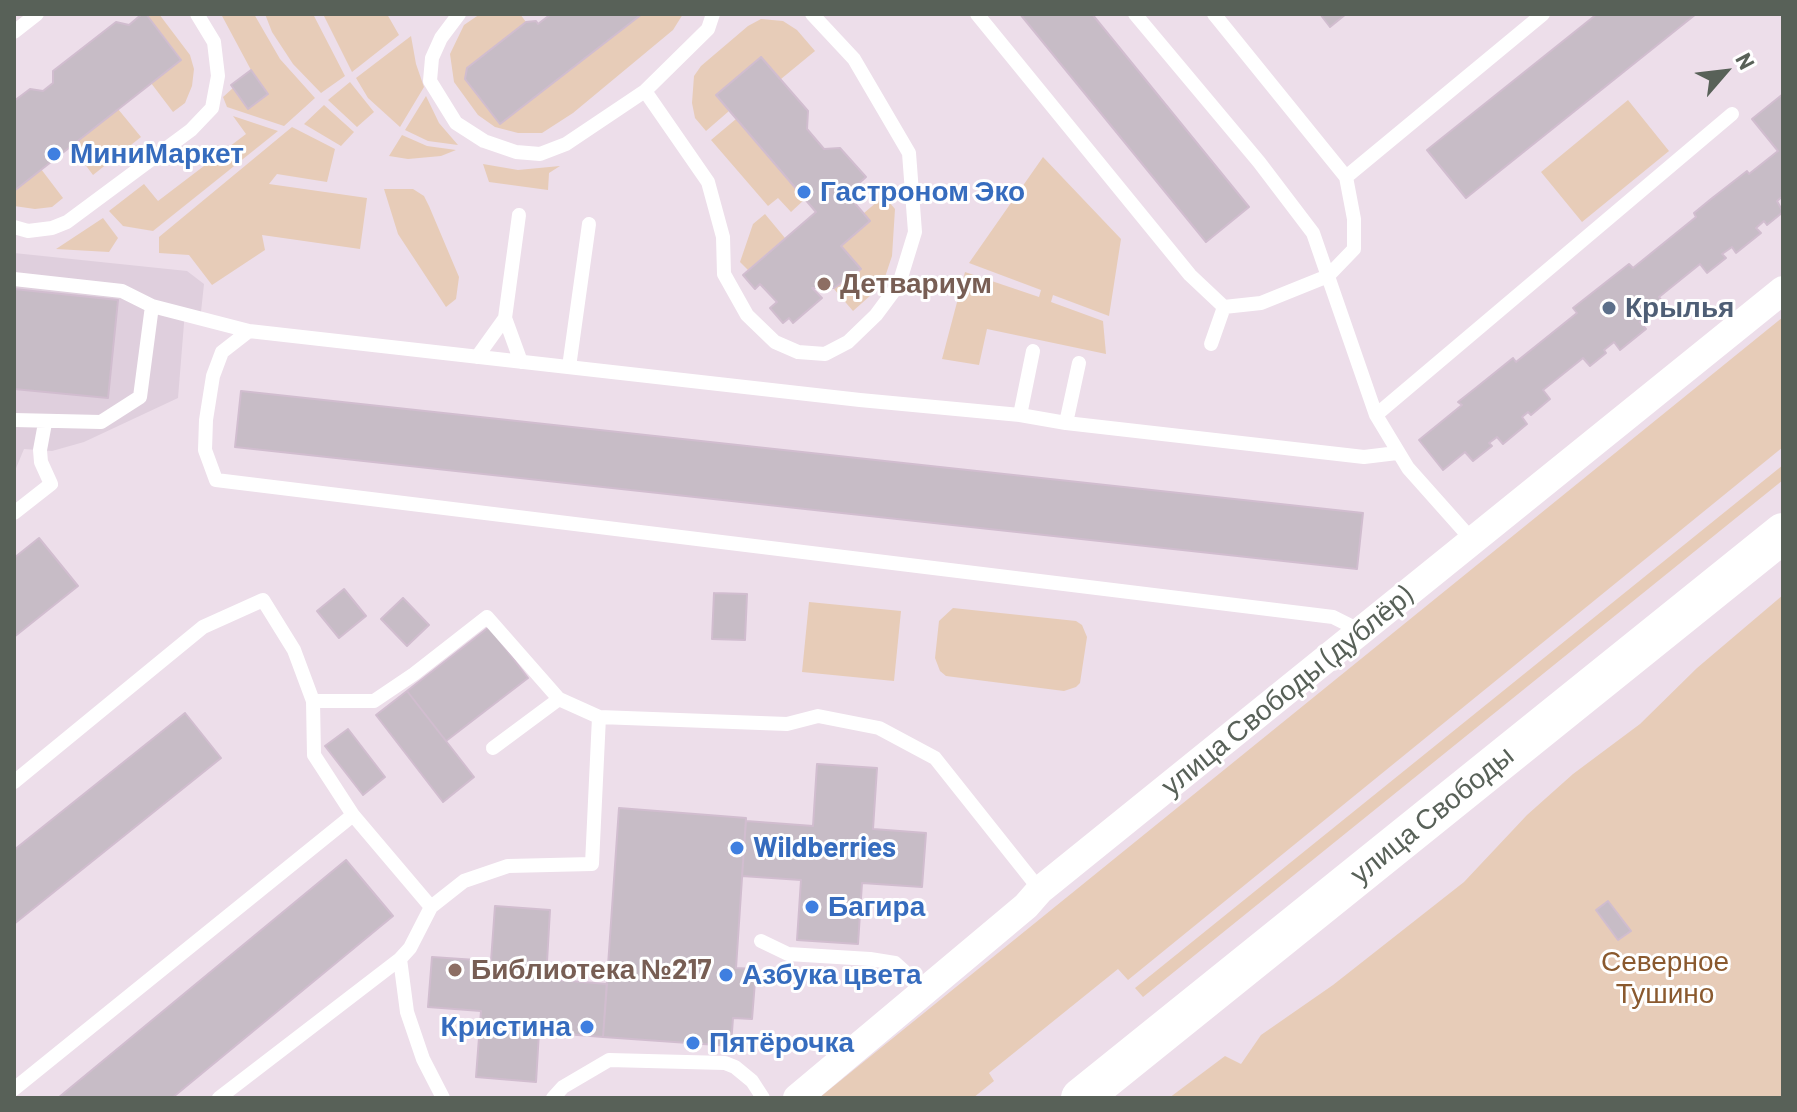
<!DOCTYPE html>
<html>
<head>
<meta charset="utf-8">
<style>
  body { margin:0 }
  #map { position:relative; width:1797px; height:1112px; overflow:hidden; background:#eddeea; font-family:Barlow,sans-serif }
  canvas { display:block }
  .frame { position:absolute; inset:0; border:16px solid #586158; pointer-events:none }
  .north { position:absolute; left:1685px; top:32px; width:80px; height:80px; -webkit-text-stroke:6px #fff; paint-order:stroke; rotate:62deg; font-size:22px; font-weight:700; line-height:32px; text-align:center; color:#586158 }
  .north::after { content:''; display:block; margin:auto; width:28px; height:36px; background:#586158; clip-path:polygon(50% 0,100% 100%,50% 72%,0 100%) }
</style>
</head>
<body>
<div id="map">
<canvas width="1797" height="1112"></canvas>
<div class="frame"></div>
<div class="north">N</div>
</div>
<script>
const ctx = document.querySelector('canvas').getContext('2d');
ctx.lineJoin = 'round';
function paint(path, color) { ctx.fillStyle = color; ctx.fill(path, 'evenodd'); }
const toPath = rows => new Path2D(rows.map(r => 'M' + r).join(''));
function trace(path, color, width, dash) { ctx.strokeStyle = color; ctx.lineWidth = width; ctx.lineCap = dash ? 'butt' : 'round'; ctx.setLineDash(dash || []); ctx.stroke(path); }
function write(font, color, halo, rows, align = 'center') {
  ctx.font = font + ' Barlow,sans-serif'; ctx.lineWidth = 6; ctx.setLineDash([]); ctx.textBaseline = 'middle'; ctx.strokeStyle = halo; ctx.fillStyle = color; for (const [text, x, y, turn = 0] of rows) {
    ctx.save(); ctx.translate(x, y); ctx.rotate((+turn || 0) * Math.PI / 180); ctx.textAlign = isNaN(turn) ? turn : align; if (halo) ctx.strokeText(text, 0, 0); ctx.fillText(text, 0, 0); ctx.restore();
  }
}
paint(toPath([
  [14,253,187,271,204,284,201,312,185,311,178,398,84,442,52,451,24,449,14,473]
]), '#dfcfdd');
paint(toPath([
  [146,14,159,14,190,55,194,69,192,86,185,103,173,112,151,83,181,59],
  [221,14,254,14,280,59,315,98,284,126,227,107,223,97,233,88,268,94,251,70],
  [265,14,313,14,345,76,321,93,293,64,272,32],
  [323,14,387,14,399,35,352,72],
  [480,14,520,14,526,22,467,68,465,79,642,14,683,14,673,30,573,113,542,133,518,133,495,127,478,115,454,82,450,54,464,25],
  [761,19,783,21,797,30,815,51,781,79,761,57,716,95,729,111,706,131,695,118,692,103,694,76,701,66,748,26],
  [411,36,416,64,424,87,400,127,368,98,356,78],
  [350,82,374,112,357,127,328,100],
  [426,96,439,123,458,145,428,141,405,130],
  [1628,100,1669,151,1582,222,1541,172],
  [324,105,354,132,341,146,304,124],
  [118,109,141,137,93,175,71,146],
  [233,116,278,131,153,231,123,226,109,211,144,184,158,201,246,134],
  [736,119,805,199,791,212,778,198,768,206,711,140],
  [292,127,335,149,327,182,277,174,269,184,367,198,360,249,262,235,265,250,212,285,189,255,159,253,159,237],
  [402,135,427,146,456,150,441,156,408,159,389,156],
  [1043,157,1121,239,1109,316,1053,295,1051,302,1103,321,1106,354,987,329,979,365,942,359,965,272,1039,297,1041,290,969,263],
  [483,164,518,170,560,166,549,173,548,190,489,182],
  [41,169,63,198,52,207,35,209,14,206,14,191],
  [384,189,413,189,424,196,429,206,459,277,456,299,446,307,398,234],
  [884,196,895,209,892,256,885,277,871,295,853,311,834,289,861,269,841,246,869,221,864,213],
  [765,214,785,238,748,270,740,262,753,224],
  [103,218,118,238,109,252,56,249],
  [1783,317,1783,447,1128,980,1118,969,989,1073,994,1081,973,1098,819,1098],
  [1783,465,1783,480,1143,997,1135,988],
  [1783,595,1783,1098,1169,1098,1225,1056,1241,1064,1261,1035,1333,985,1464,882,1527,815,1573,774,1640,724,1697,668],
  [809,602,901,611,894,681,802,672],
  [953,608,1076,621,1082,625,1087,637,1080,683,1076,687,1064,691,946,676,940,671,935,658,939,621]
]), '#e7ccb8');
const building = toPath([
  [142,14,146,14,181,60,14,191,14,101,30,89,43,91,53,83,53,71,116,22,129,25,142,14],
  [551,14,642,14,500,124,465,79,467,68,526,22,536,21,538,24,551,14],
  [1020,14,1092,14,1249,207,1206,242,1020,14],
  [1320,14,1346,14,1330,27,1320,14],
  [1597,14,1696,14,1466,198,1427,150,1597,14],
  [761,57,808,111,807,129,824,149,840,148,866,177,847,194,870,221,841,246,861,269,834,288,812,288,822,298,793,323,789,318,783,323,770,308,777,302,760,284,755,289,743,275,816,212,716,95,761,57],
  [251,70,268,94,248,109,231,85,251,70],
  [1783,94,1783,196,1777,201,1783,212,1767,225,1764,221,1756,228,1761,233,1736,253,1732,247,1722,254,1726,258,1707,273,1700,264,1659,297,1666,306,1647,321,1645,318,1640,322,1646,329,1620,350,1614,342,1604,350,1606,353,1590,366,1583,358,1543,390,1550,399,1531,415,1528,412,1522,417,1527,424,1503,444,1497,437,1489,443,1492,446,1473,461,1465,452,1443,470,1419,440,1462,405,1458,402,1477,387,1513,358,1516,362,1577,313,1573,308,1629,264,1633,268,1696,217,1694,213,1711,199,1747,171,1749,174,1778,151,1752,119,1783,94],
  [14,289,118,300,108,398,14,389,14,289],
  [241,391,1363,513,1357,569,235,447,241,391],
  [39,538,78,586,14,637,14,558,39,538],
  [344,589,366,616,339,638,317,611,344,589],
  [714,593,747,594,745,640,712,639,714,593],
  [403,598,429,625,407,646,381,619,403,598],
  [489,627,528,678,446,741,407,691,489,627],
  [407,691,474,777,443,802,376,715,407,691],
  [185,713,221,758,14,924,14,850,185,713],
  [348,729,385,777,363,795,325,746,348,729],
  [817,764,877,768,873,829,926,833,922,887,862,883,858,944,797,940,801,880,742,876,746,821,813,826,817,764],
  [619,808,746,818,736,968,756,969,752,1019,733,1018,731,1046,603,1037,619,808],
  [346,860,393,916,172,1098,58,1098,346,860],
  [1608,901,1631,931,1618,940,1596,910,1608,901],
  [495,906,550,910,546,979,607,984,603,1037,539,1032,536,1082,476,1077,481,1011,428,1007,432,957,491,961,495,906]
]);
paint(building, '#c7bcc6');
trace(building, '#d1bdcf', 2);
trace(toPath([
  [459,14,441,38,432,58,430,81,456,123,484,141,516,152,540,154,566,144,645,91,708,29,713,14],
  [977,14,1190,275,1224,307,1261,303,1328,276,1354,249,1354,219,1346,177,1214,14],
  [1135,14,1259,162,1313,233,1376,415,1408,468,1473,541],
  [14,32,37,14],
  [645,91,708,182,723,237,724,274,747,315,775,342,798,352,825,354,848,342,876,315,899,284,915,232,909,153,854,59,812,14],
  [1346,177,1543,14],
  [519,215,505,318,521,362],
  [14,227,28,231,52,228,67,222,191,130,212,108,218,76,214,42,197,14],
  [14,279,122,291,152,306,249,331,860,400,1020,415,1066,423,1364,457,1397,453],
  [249,331,222,352,213,376,206,420,205,450,216,480,1333,617,1361,631],
  [1211,344,1224,307],
  [477,357,505,318],
  [569,367,589,224],
  [1020,415,1033,351],
  [1376,415,1732,114],
  [14,420,101,422,140,397,152,306],
  [1066,423,1079,363],
  [14,513,51,484,41,462,40,450,45,423],
  [313,701,374,701,414,674,487,617,559,699,599,717,787,724,818,716,879,728,935,758,1040,890],
  [493,748,559,699],
  [14,782,203,627,263,600,294,650,313,701,314,755,353,815,431,907],
  [761,941,788,954,870,959,895,963,925,990],
  [14,1089,353,815],
  [219,1098,400,959],
  [443,1098,423,1059,407,1012,400,959,410,948,431,907,464,881,508,866,592,864,599,717],
  [553,1098,563,1087,609,1060,725,1063,735,1067,752,1081,763,1098]
]), '#fff', 14);
trace(toPath([
  [797,1098,1026,906,1040,890,1783,290]
]), '#fff', 28);
trace(toPath([
  [1081,1098,1783,533]
]), '#fff', 40);
for (const [x, y, r, color] of [
  [54,154,8,"#3f7fe0"],
  [804,192,8,"#3f7fe0"],
  [824,284,8,"#8d6e63"],
  [1609,308,8,"#5c6f8a"],
  [737,848,8,"#3f7fe0"],
  [812,907,8,"#3f7fe0"],
  [455,970,8,"#8d6e63"],
  [726,975,8,"#3f7fe0"],
  [587,1027,8,"#3f7fe0"],
  [693,1043,8,"#3f7fe0"]
]) { const dot = new Path2D(); dot.arc(x, y, r, 0, 2 * Math.PI); ctx.fillStyle = color; ctx.fill(dot); trace(dot, '#fff', 3); }
write('bold 28px', '#366cbe', '#fff', [
  ["МиниМаркет",70,154],
  ["Гастроном Эко",820,192],
  ["Wildberries",753,848],
  ["Багира",828,907],
  ["Азбука цвета",742,975],
  ["Кристина",571,1027,"right"],
  ["Пятёрочка",709,1043]
], 'left');
write('bold 28px', '#785e54', '#fff', [
  ["Детвариум",840,284],
  ["Библиотека №217",471,970]
], 'left');
write('bold 28px', '#4e5e75', '#fff', [
  ["Крылья",1625,308]
], 'left');
write('28px', '#586158', '#fff', [
  ["улица Свободы (дублёр)",1287,691,-39],
  ["улица Свободы",1432,815,-39]
]);
write('28px', '#8a592e', '#fff', [
  ["Северное",1665,962],
  ["Тушино",1665,994]
]);
</script>
</body>
</html>
